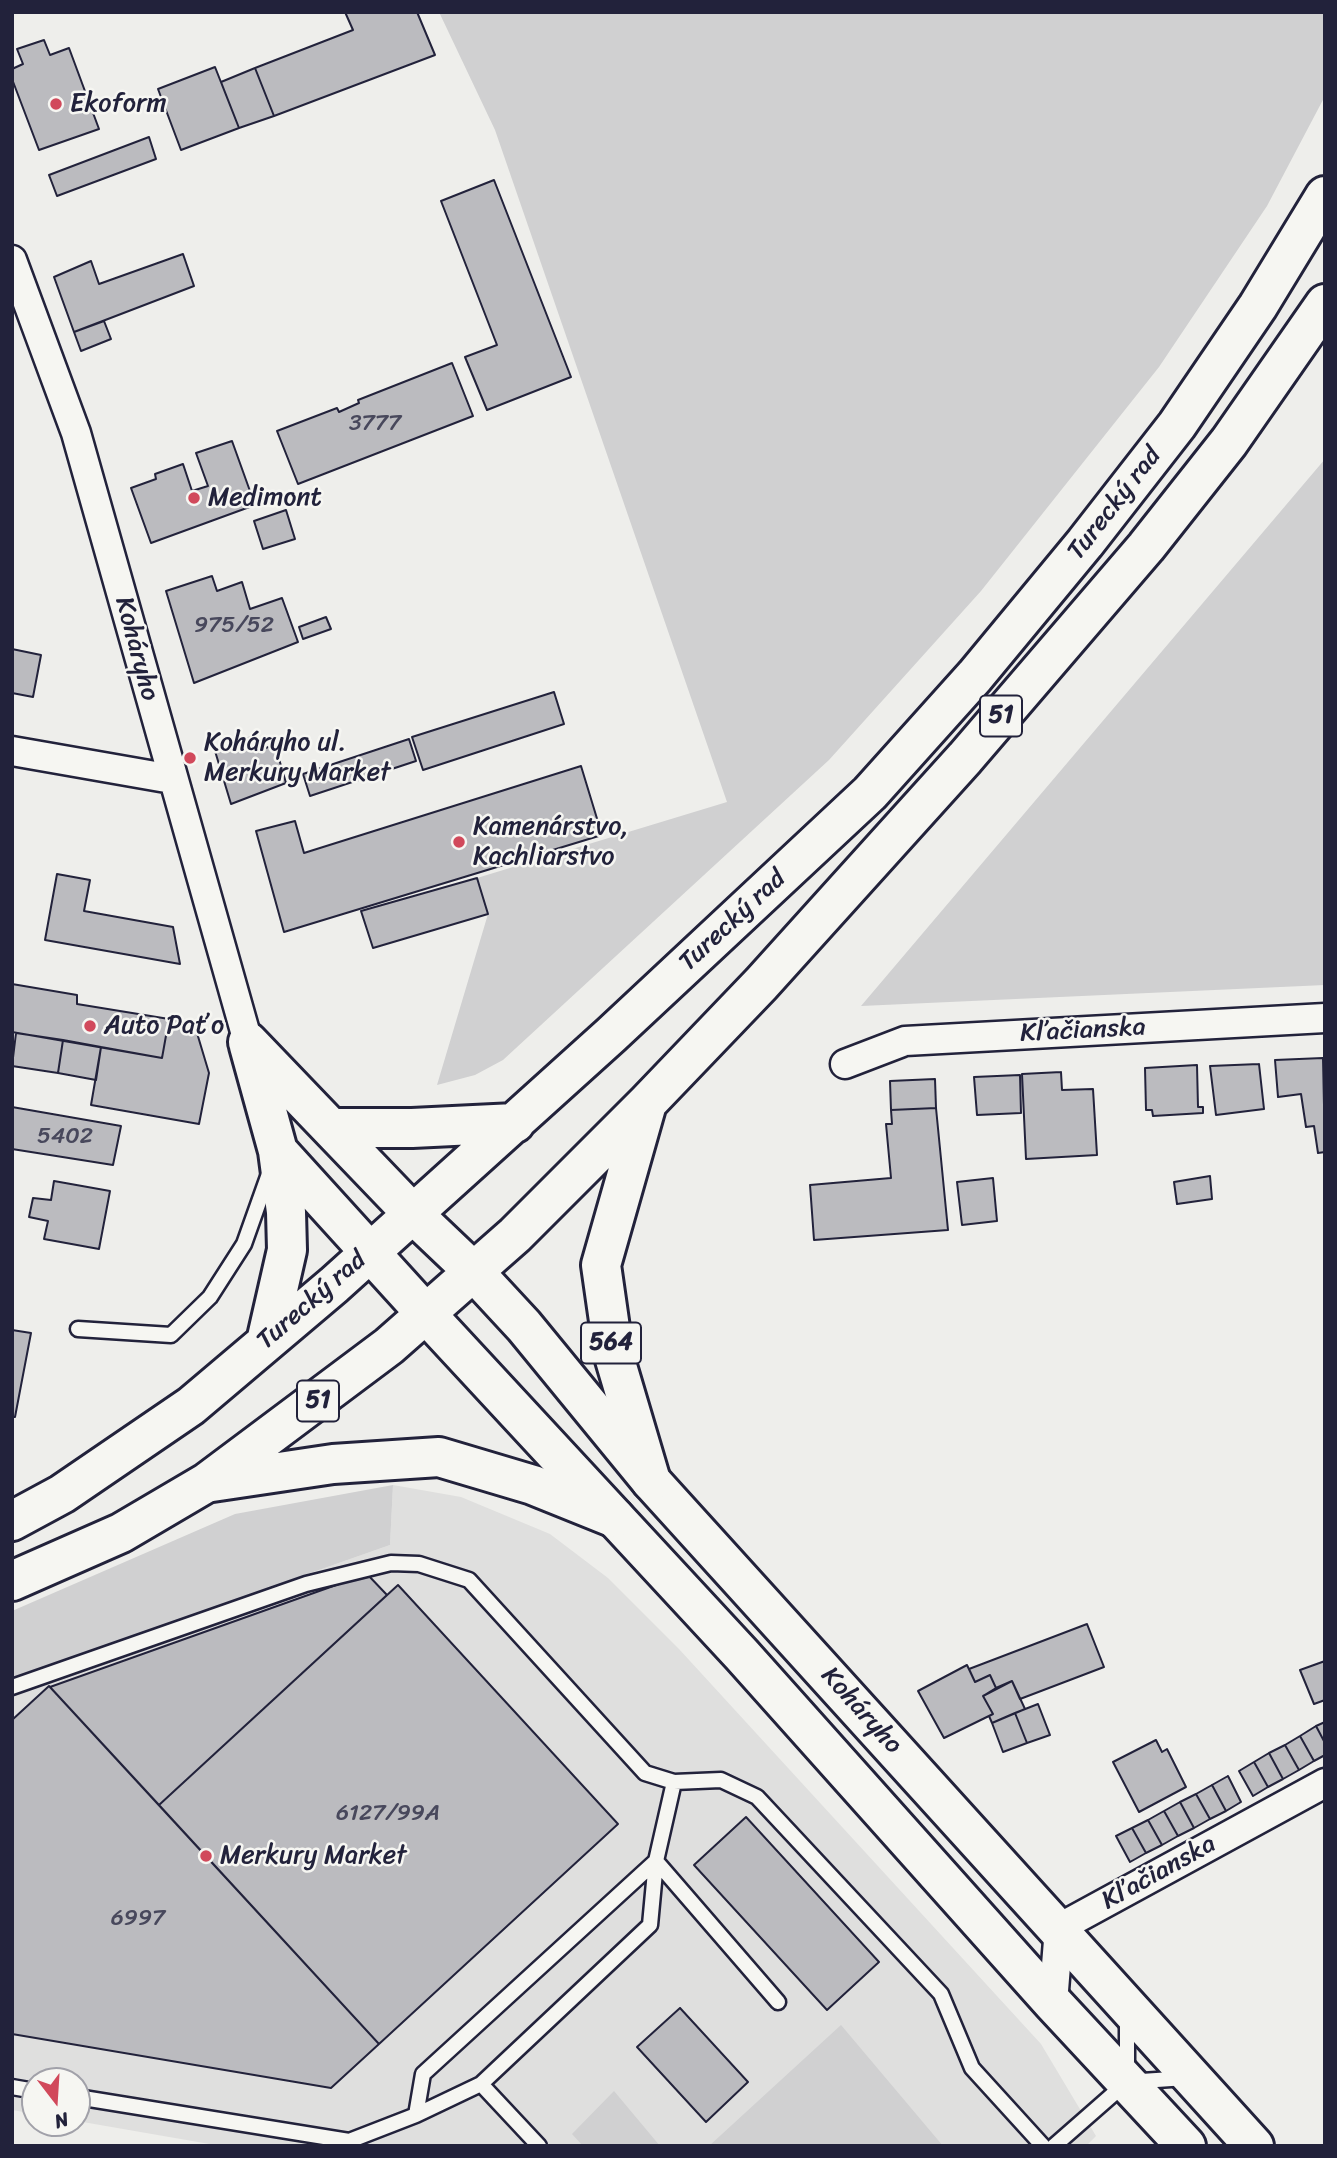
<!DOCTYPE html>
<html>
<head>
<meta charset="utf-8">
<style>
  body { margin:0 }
  #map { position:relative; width:1337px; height:2158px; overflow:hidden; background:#eeeeeb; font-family:Sriracha,sans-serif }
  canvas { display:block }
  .frame { position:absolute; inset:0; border:14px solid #22223b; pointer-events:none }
  .north { position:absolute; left:21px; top:2067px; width:70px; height:70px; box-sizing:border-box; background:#f6f6f2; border:2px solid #a1a1a9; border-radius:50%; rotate:163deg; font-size:19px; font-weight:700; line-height:28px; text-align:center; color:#22223b }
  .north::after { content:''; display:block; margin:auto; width:24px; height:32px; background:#d1495b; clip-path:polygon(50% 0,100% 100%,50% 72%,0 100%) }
</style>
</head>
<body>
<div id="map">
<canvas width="1337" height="2158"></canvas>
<div class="frame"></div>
<div class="north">N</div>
</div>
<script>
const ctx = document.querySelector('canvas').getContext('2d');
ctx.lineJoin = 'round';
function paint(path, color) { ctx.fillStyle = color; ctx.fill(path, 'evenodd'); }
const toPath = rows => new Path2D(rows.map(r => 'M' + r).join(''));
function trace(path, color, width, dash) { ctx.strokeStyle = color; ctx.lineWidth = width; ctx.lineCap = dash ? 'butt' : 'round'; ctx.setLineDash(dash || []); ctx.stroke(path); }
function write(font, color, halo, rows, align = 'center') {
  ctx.font = font + ' Sriracha,sans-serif'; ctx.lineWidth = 5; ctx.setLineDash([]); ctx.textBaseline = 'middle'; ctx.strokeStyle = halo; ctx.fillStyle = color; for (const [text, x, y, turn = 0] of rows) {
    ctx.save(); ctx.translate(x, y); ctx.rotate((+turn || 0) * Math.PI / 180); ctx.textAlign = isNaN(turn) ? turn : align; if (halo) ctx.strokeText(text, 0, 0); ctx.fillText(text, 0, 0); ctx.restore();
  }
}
paint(toPath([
  [393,1485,461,1497,550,1534,608,1578,679,1649,1041,2044,1096,2136,1086,2146,221,2146,77,2121,77,2081,35,2081,35,2114,12,2110,12,1678,390,1545]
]), '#dfdfde');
paint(toPath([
  [439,12,1325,12,1325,96,1267,206,1159,367,981,591,829,760,503,1060,475,1075,437,1085,488,914,477,878,727,802,495,130],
  [1325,459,1325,985,861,1006],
  [393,1485,390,1545,12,1678,12,1611,235,1514],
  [841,2025,943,2146,709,2146],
  [614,2091,660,2146,583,2146,572,2134]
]), '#d0d0d1');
const building = toPath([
  [345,12,417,12,435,55,274,116,255,68,353,30,345,12],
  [44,40,50,55,69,48,99,129,39,150,12,79,12,69,23,64,17,49,44,40],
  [215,67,239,128,181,150,158,89,215,67],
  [255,68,274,116,239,128,221,82,255,68],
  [149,137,156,159,57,196,49,175,149,137],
  [494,180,571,377,487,410,465,357,497,345,441,201,494,180],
  [183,254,194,286,74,332,54,277,91,261,99,284,183,254],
  [104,321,111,339,81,351,74,332,104,321],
  [452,363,473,416,298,484,277,431,337,408,339,412,359,403,358,400,452,363],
  [232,441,255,505,151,543,131,488,156,479,155,474,183,464,192,491,208,486,196,453,232,441],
  [286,510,295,539,263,549,254,521,286,510],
  [212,576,217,591,242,582,250,609,282,598,298,642,194,683,166,591,212,576],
  [326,617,331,629,303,639,299,627,326,617],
  [12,649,41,655,33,697,12,693,12,649],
  [554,692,564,724,423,770,412,737,554,692],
  [254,736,259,750,275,745,286,783,231,804,215,751,254,736],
  [409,739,416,761,310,796,303,774,409,739],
  [581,766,602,835,284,932,256,831,295,821,304,853,581,766],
  [57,874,90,880,84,911,173,927,180,964,45,940,57,874],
  [477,878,488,914,373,948,361,911,477,878],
  [12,984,77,995,77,1004,169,1019,162,1058,12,1032,12,984],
  [169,1019,194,1023,209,1073,199,1124,91,1105,101,1047,162,1058,169,1019],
  [16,1033,63,1040,58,1073,12,1066,16,1033],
  [63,1040,101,1047,96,1080,58,1073,63,1040],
  [1323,1058,1325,1152,1318,1153,1314,1126,1306,1127,1301,1094,1278,1097,1275,1060,1323,1058],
  [1259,1064,1264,1109,1216,1115,1210,1066,1259,1064],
  [1197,1065,1198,1107,1203,1107,1203,1113,1153,1116,1152,1110,1146,1110,1145,1068,1197,1065],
  [1061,1072,1062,1090,1093,1089,1097,1155,1026,1159,1022,1074,1061,1072],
  [1020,1075,1021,1113,977,1115,974,1077,1020,1075],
  [935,1079,936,1108,891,1110,890,1081,935,1079],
  [12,1107,121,1126,113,1165,12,1149,12,1107],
  [936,1108,948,1230,814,1240,810,1185,891,1178,886,1124,892,1124,891,1110,936,1108],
  [1210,1176,1212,1199,1177,1204,1174,1182,1210,1176],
  [993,1178,997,1221,962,1225,957,1182,993,1178],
  [54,1181,110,1191,99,1249,44,1239,48,1221,29,1217,33,1198,51,1200,54,1181],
  [12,1330,31,1333,15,1417,12,1417,12,1330],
  [367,1574,387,1595,159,1805,50,1687,367,1574],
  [398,1585,618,1824,379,2044,159,1805,398,1585],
  [1087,1624,1104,1667,1020,1699,1012,1681,996,1688,990,1675,975,1682,969,1669,1087,1624],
  [1325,1661,1325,1700,1314,1704,1300,1670,1325,1661],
  [967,1665,975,1682,990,1675,996,1688,983,1696,993,1714,944,1738,918,1691,967,1665],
  [1012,1681,1025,1709,992,1723,989,1716,993,1714,983,1696,1012,1681],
  [49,1686,379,2044,331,2088,12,2034,12,1720,49,1686],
  [1038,1704,1050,1735,1027,1743,1015,1713,1038,1704],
  [1015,1713,1027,1743,1003,1752,992,1723,1015,1713],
  [1325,1722,1325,1743,1316,1726,1325,1722],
  [1316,1726,1325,1743,1325,1755,1314,1761,1300,1736,1316,1726],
  [1300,1736,1314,1761,1299,1770,1285,1745,1300,1736],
  [1156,1740,1162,1752,1167,1749,1186,1787,1139,1812,1113,1762,1156,1740],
  [1285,1745,1299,1770,1283,1779,1269,1753,1285,1745],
  [1269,1753,1283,1779,1268,1787,1254,1762,1269,1753],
  [1254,1762,1268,1787,1253,1796,1239,1771,1254,1762],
  [1228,1776,1241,1802,1226,1811,1212,1785,1228,1776],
  [1212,1785,1226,1811,1210,1819,1196,1794,1212,1785],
  [1196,1794,1210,1819,1194,1828,1180,1802,1196,1794],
  [1180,1802,1194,1828,1178,1836,1164,1811,1180,1802],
  [1164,1811,1178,1836,1162,1845,1148,1820,1164,1811],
  [746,1817,879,1962,827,2010,694,1865,746,1817],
  [1148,1820,1162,1845,1146,1853,1132,1828,1148,1820],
  [1132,1828,1146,1853,1130,1862,1116,1836,1132,1828],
  [680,2008,748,2082,706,2122,637,2047,680,2008]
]);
paint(building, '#bbbbbf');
trace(building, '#22223b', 2);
const lane = toPath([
  [78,1329,171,1335,210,1297,244,1244,270,1171],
  [12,1687,306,1584,391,1563,419,1564,469,1580,645,1773,674,1782,721,1780,757,1797,941,1994,972,2068,1043,2146],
  [656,1861,423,2074,416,2115,481,2084,650,1925,656,1861,674,1782],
  [656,1861,778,2002],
  [1127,2017,1127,2073],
  [481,2084,539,2146],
  [12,2087,35,2091],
  [77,2097,349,2141,416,2115],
  [1054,2146,1127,2082,1186,2078]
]);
const street = toPath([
  [12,260,76,433,248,1042],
  [12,751,172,779],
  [845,1064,905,1041,1325,1018],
  [1053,2003,1059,1928,1325,1783]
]);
const secondary = toPath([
  [474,1272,524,1326,651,1481,1254,2146],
  [427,1315,742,1655,1053,2003,1186,2146]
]);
const primary = toPath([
  [248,1042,413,1214,474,1272],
  [249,1046,278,1151,286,1212,287,1250,266,1342],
  [646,1107,601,1265,614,1356,651,1481],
  [331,1128,412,1128,515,1123],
  [278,1151,427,1315],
  [212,1482,333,1464,439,1457,533,1485,615,1518],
  [12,1521,62,1494,191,1406,334,1285,611,1035,870,793,975,676,1085,543,1177,425,1258,306,1325,196],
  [12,1581,121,1533,206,1483,389,1346,515,1235,647,1103,761,984,965,758,1146,547,1229,442,1325,304]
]);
trace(lane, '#22223b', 19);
trace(street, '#22223b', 33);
trace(secondary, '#22223b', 44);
trace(primary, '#22223b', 44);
trace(lane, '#f6f6f2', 14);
trace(street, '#f6f6f2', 28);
trace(secondary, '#f6f6f2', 38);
trace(primary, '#f6f6f2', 38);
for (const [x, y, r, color] of [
  [56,104,7,"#d1495b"],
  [194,498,7,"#d1495b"],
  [190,758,7,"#d1495b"],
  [459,842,7,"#d1495b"],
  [90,1026,7,"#d1495b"],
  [206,1856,7,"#d1495b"]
]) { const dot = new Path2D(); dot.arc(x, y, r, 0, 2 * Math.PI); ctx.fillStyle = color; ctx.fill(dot); trace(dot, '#f6f6f2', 2.5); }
write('23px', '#48485c', null, [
  ["3777",375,424],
  ["975/52",234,626],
  ["5402",65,1137],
  ["6127/99A",388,1814],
  ["6997",138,1919]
]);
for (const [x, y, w] of [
  [1001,716,42],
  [611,1343,60],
  [318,1401,42]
]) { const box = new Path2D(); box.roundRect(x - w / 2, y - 20.5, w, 41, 5); ctx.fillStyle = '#f6f6f2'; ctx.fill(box); trace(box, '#22223b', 2); }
write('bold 24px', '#22223b', null, [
  ["51",1001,716],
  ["564",611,1343],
  ["51",318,1401]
]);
write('26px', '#22223b', '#f6f6f2', [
  ["Ekoform",70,104],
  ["Medimont",208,498],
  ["Koháryho ul.",204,743],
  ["Merkury Market",204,773],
  ["Kamenárstvo,",473,827],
  ["Kachliarstvo",473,857],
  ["Auto Paťo",104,1026],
  ["Merkury Market",220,1856]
], 'left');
write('26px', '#22223b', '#f6f6f2', [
  ["Turecký rad",1115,504,-52],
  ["Koháryho",136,649,75],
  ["Turecký rad",733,921,-43],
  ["Kľačianska",1083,1031,-3],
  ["Turecký rad",312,1301,-41],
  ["Koháryho",861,1711,48],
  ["Kľačianska",1159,1873,-29]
]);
</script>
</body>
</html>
